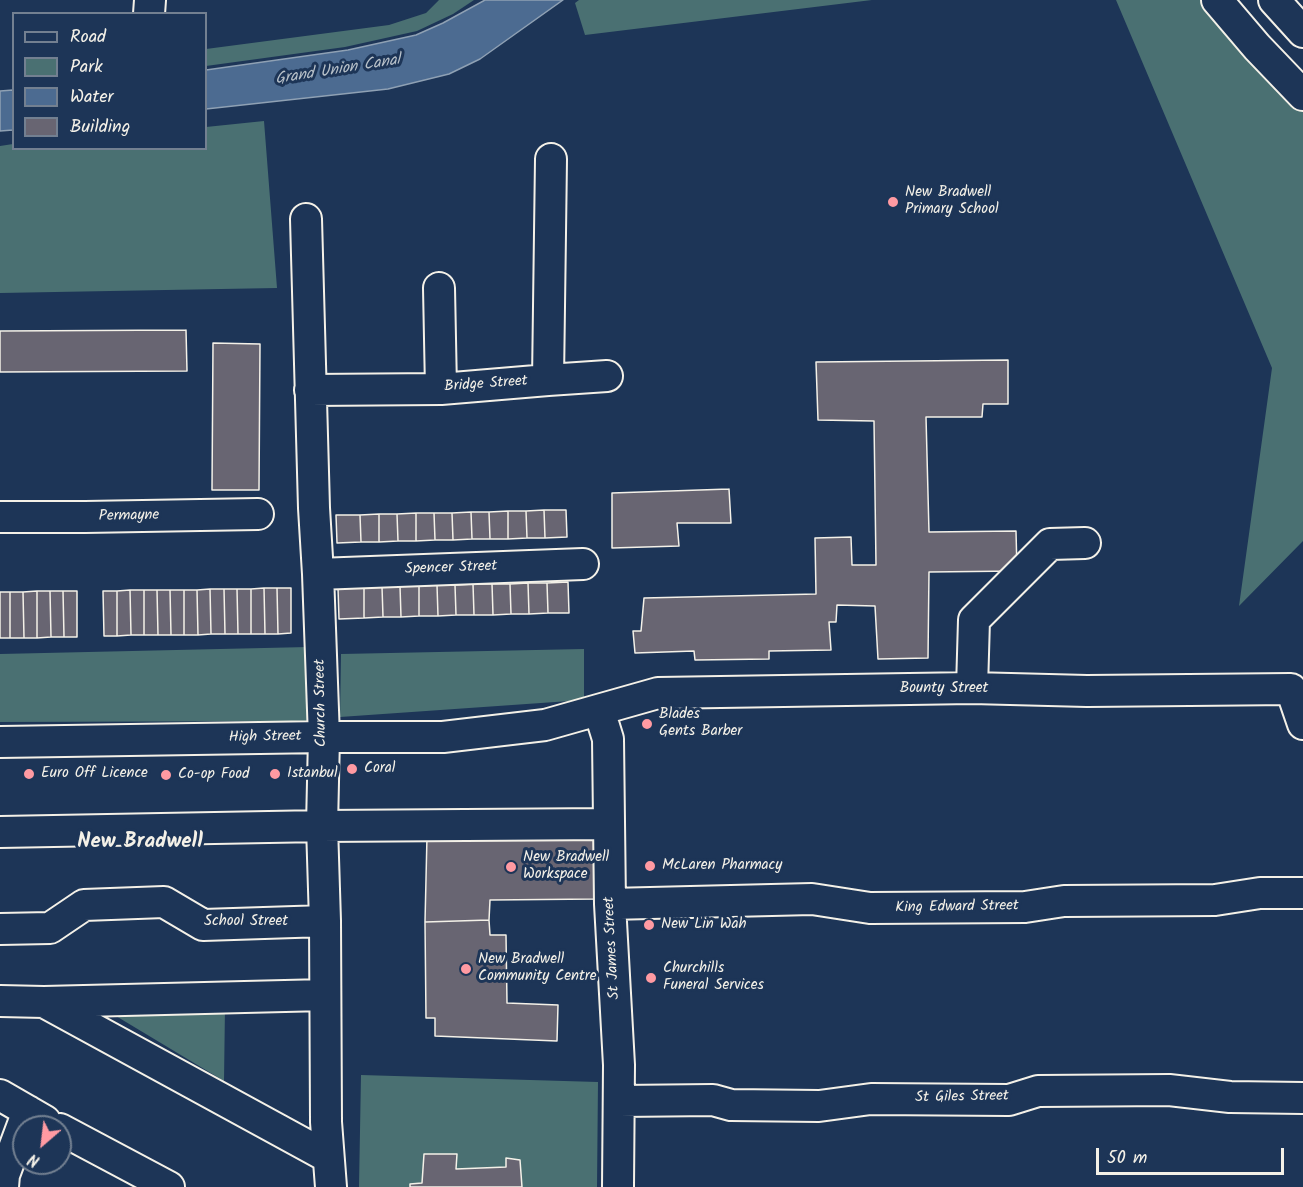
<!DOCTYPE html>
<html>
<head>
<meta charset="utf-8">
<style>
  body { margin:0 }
  #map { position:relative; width:1303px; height:1187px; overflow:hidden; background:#1d3557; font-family:Kalam,sans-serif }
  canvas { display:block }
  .legend { position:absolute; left:12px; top:12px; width:195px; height:138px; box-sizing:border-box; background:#1d3557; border:2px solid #738091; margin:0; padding:8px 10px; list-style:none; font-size:18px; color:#f4f1e8 }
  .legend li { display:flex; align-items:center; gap:12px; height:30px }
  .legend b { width:30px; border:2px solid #738091 }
  .north { position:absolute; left:12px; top:1115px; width:60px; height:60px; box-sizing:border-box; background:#1d3557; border:2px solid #738091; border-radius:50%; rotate:208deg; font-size:16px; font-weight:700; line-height:24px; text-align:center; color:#f4f1e8 }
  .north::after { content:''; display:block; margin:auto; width:21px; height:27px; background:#ff9aa2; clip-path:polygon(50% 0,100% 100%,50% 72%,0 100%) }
  .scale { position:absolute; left:1096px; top:1148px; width:188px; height:27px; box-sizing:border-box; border:3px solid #f4f1e8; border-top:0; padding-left:8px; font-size:18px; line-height:21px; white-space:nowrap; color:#f4f1e8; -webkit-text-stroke:4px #1d3557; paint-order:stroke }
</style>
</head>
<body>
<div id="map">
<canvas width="1303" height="1187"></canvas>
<ul class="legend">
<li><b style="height:8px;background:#1d3557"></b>Road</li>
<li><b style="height:16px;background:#4a7072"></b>Park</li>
<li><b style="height:16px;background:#4c6b91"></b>Water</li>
<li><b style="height:16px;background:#686572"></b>Building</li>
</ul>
<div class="north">N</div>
<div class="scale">50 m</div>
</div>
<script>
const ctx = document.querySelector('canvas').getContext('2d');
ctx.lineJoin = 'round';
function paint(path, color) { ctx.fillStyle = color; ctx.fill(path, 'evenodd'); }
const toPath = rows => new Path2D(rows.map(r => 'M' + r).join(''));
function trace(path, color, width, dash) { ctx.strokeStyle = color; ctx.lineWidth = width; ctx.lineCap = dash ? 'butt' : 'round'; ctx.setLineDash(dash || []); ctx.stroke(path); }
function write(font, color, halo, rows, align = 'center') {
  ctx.font = font + ' Kalam,sans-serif'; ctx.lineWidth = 6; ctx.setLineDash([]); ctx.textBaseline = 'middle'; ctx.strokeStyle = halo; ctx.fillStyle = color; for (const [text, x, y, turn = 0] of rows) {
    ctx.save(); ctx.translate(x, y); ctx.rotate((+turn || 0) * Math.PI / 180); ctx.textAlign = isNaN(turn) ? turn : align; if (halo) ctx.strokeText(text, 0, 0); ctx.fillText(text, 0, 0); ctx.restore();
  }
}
paint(toPath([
  [439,0,474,0,453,14,417,31,345,47,206,66,206,49,389,25,426,13],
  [579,0,872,0,585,35,575,3],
  [1116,0,1217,0,1303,95,1303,541,1239,606,1272,368],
  [264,121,277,288,0,293,0,146,13,144,14,148,206,148,206,127],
  [308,647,308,721,0,722,0,654],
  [584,649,584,700,340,717,341,654],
  [101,1007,225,1007,224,1081],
  [361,1075,598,1082,597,1187,359,1187]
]), '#4a7072');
const water = toPath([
  [485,0,563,0,480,59,449,74,388,89,206,109,206,70,348,50,416,35,443,23,485,0],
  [13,90,13,130,0,131,0,91,13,90]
]);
paint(water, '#4c6b91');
trace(water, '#8fa1b4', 1.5);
const building = toPath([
  [186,330,187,371,0,372,0,331,186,330],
  [213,343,260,344,259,490,212,490,213,343],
  [1008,360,1008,404,983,404,982,417,926,417,929,532,1016,531,1017,571,929,572,928,658,878,659,875,606,837,605,836,622,829,622,831,650,769,651,769,659,695,660,694,651,635,653,633,631,641,631,644,598,816,594,815,538,851,537,852,565,876,565,874,421,818,420,816,362,1008,360],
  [729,489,731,523,677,523,679,546,612,548,612,493,729,489],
  [544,510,566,510,567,537,545,538,544,510],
  [544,510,545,538,527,538,526,511,544,510],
  [508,511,526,511,527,538,508,539,508,511],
  [508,511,508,539,490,539,489,512,508,511],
  [471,512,489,512,490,539,472,539,471,512],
  [471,512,472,539,453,540,452,513,471,512],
  [416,513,434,513,435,540,416,541,416,513],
  [416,513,416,541,398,541,397,514,416,513],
  [434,513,452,513,453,540,435,540,434,513],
  [379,514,397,514,398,541,379,542,379,514],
  [379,514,379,542,361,542,360,515,379,514],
  [336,515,360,515,361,542,337,543,336,515],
  [568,582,569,613,548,613,547,583,568,582],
  [528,583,547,583,548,613,529,614,528,583],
  [528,583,529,614,511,614,510,584,528,583],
  [473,584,492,584,493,615,474,615,473,584],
  [473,584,474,615,456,615,455,585,473,584],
  [492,584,510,584,511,614,493,615,492,584],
  [437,585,455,585,456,615,438,616,437,585],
  [437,585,438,616,419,616,419,586,437,585],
  [400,586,419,586,419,616,401,617,400,586],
  [400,586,401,617,383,617,382,587,400,586],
  [364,587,364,618,339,619,338,588,364,587],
  [364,587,382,587,383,617,364,618,364,587],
  [264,588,265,634,251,634,251,589,264,588],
  [264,588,277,588,278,634,265,634,264,588],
  [277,588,291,588,291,633,278,634,277,588],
  [210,589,211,634,198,635,197,590,210,589],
  [210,589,224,589,225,634,211,634,210,589],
  [224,589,237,589,238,634,225,634,224,589],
  [237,589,251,589,251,634,238,634,237,589],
  [130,590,131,635,117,636,117,591,130,590],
  [130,590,144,590,144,635,131,635,130,590],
  [144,590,157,590,158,635,144,635,144,590],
  [157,590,170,590,171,635,158,635,157,590],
  [170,590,184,590,184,635,171,635,170,590],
  [184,590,197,590,198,635,184,635,184,590],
  [37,591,37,638,24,638,23,592,37,591],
  [37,591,50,591,51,637,37,638,37,591],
  [50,591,63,591,64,637,51,637,50,591],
  [63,591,77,591,77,637,64,637,63,591],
  [103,591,117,591,117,636,104,636,103,591],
  [0,592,10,592,10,638,0,638,0,592],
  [10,592,23,592,24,638,10,638,10,592],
  [595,834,596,899,490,900,489,920,425,922,427,836,595,834],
  [489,920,490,935,506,935,507,1003,558,1005,557,1041,435,1036,435,1018,426,1018,425,922,489,920],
  [424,1154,457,1154,456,1169,506,1167,506,1158,520,1160,522,1187,410,1187,410,1184,422,1183,424,1154]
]);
paint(building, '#686572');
trace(building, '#f4f1e8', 1.5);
const minor = toPath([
  [1217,0,1257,47,1303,95],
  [1274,0,1303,32],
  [149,14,150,0],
  [306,219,314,508,318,574,324,737,322,826,325,921,326,1122,331,1187],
  [439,288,441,389],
  [548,380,607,376],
  [310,390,441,389,548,380,551,159],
  [0,517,85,517,258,514],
  [318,574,583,564],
  [972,688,974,620,1050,544,1085,543],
  [599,710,608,739,610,904,619,1065,618,1187],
  [0,742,324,737,443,737,545,725,658,693,972,688,1087,691,1291,689,1303,724],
  [0,832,322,826,609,824],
  [610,904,812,899,870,908,1025,907,1064,901,1215,900,1260,893,1303,893],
  [0,929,50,928,84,905,164,902,203,925,325,921],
  [0,1001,44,1002,328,1157],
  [44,1002,325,995],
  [0,1095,45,1121],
  [620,1101,713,1100,731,1105,819,1106,871,1099,1009,1100,1038,1091,1169,1090,1230,1097,1303,1098],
  [60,1129,169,1187],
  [3,1187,4,1175,28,1111]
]);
trace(minor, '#f4f1e8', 34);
trace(minor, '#1d3557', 30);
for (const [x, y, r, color] of [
  [893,202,6,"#ff9aa2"],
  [647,724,6,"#ff9aa2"],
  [352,769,6,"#ff9aa2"],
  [29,774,6,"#ff9aa2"],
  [275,774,6,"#ff9aa2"],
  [166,775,6,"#ff9aa2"],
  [650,866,6,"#ff9aa2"],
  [511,867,6,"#ff9aa2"],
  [649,925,6,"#ff9aa2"],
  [466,969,6,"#ff9aa2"],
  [651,978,6,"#ff9aa2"]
]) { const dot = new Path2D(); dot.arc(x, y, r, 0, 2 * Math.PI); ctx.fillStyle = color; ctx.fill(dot); trace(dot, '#1d3557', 2); }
write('15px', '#f4f1e8', '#1d3557', [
  ["New Bradwell",905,193],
  ["Primary School",905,210],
  ["Blades",659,715],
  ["Gents Barber",659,732],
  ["Coral",364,769],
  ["Euro Off Licence",41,774],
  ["Istanbul",287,774],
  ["Co-op Food",178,775],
  ["New Bradwell",523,858],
  ["Workspace",523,875],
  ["McLaren Pharmacy",662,866],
  ["New Lin Wah",661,925],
  ["New Bradwell",478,960],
  ["Community Centre",478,977],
  ["Churchills",663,969],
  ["Funeral Services",663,986]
], 'left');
write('15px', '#f4f1e8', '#1d3557', [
  ["Bridge Street",486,385,-4],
  ["Permayne",129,517,-1],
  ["Spencer Street",451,569,-2],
  ["Bounty Street",944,689],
  ["Church Street",322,703,-91],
  ["High Street",265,738,-1],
  ["King Edward Street",957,908,-1],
  ["School Street",246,922],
  ["St James Street",613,948,-93],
  ["St Giles Street",962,1098,-1]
]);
write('italic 16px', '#b9c2ca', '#1d3557', [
  ["Grand Union Canal",338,71,-9]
]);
write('bold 21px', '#f4f1e8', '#1d3557', [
  ["New Bradwell",140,843]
]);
</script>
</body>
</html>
